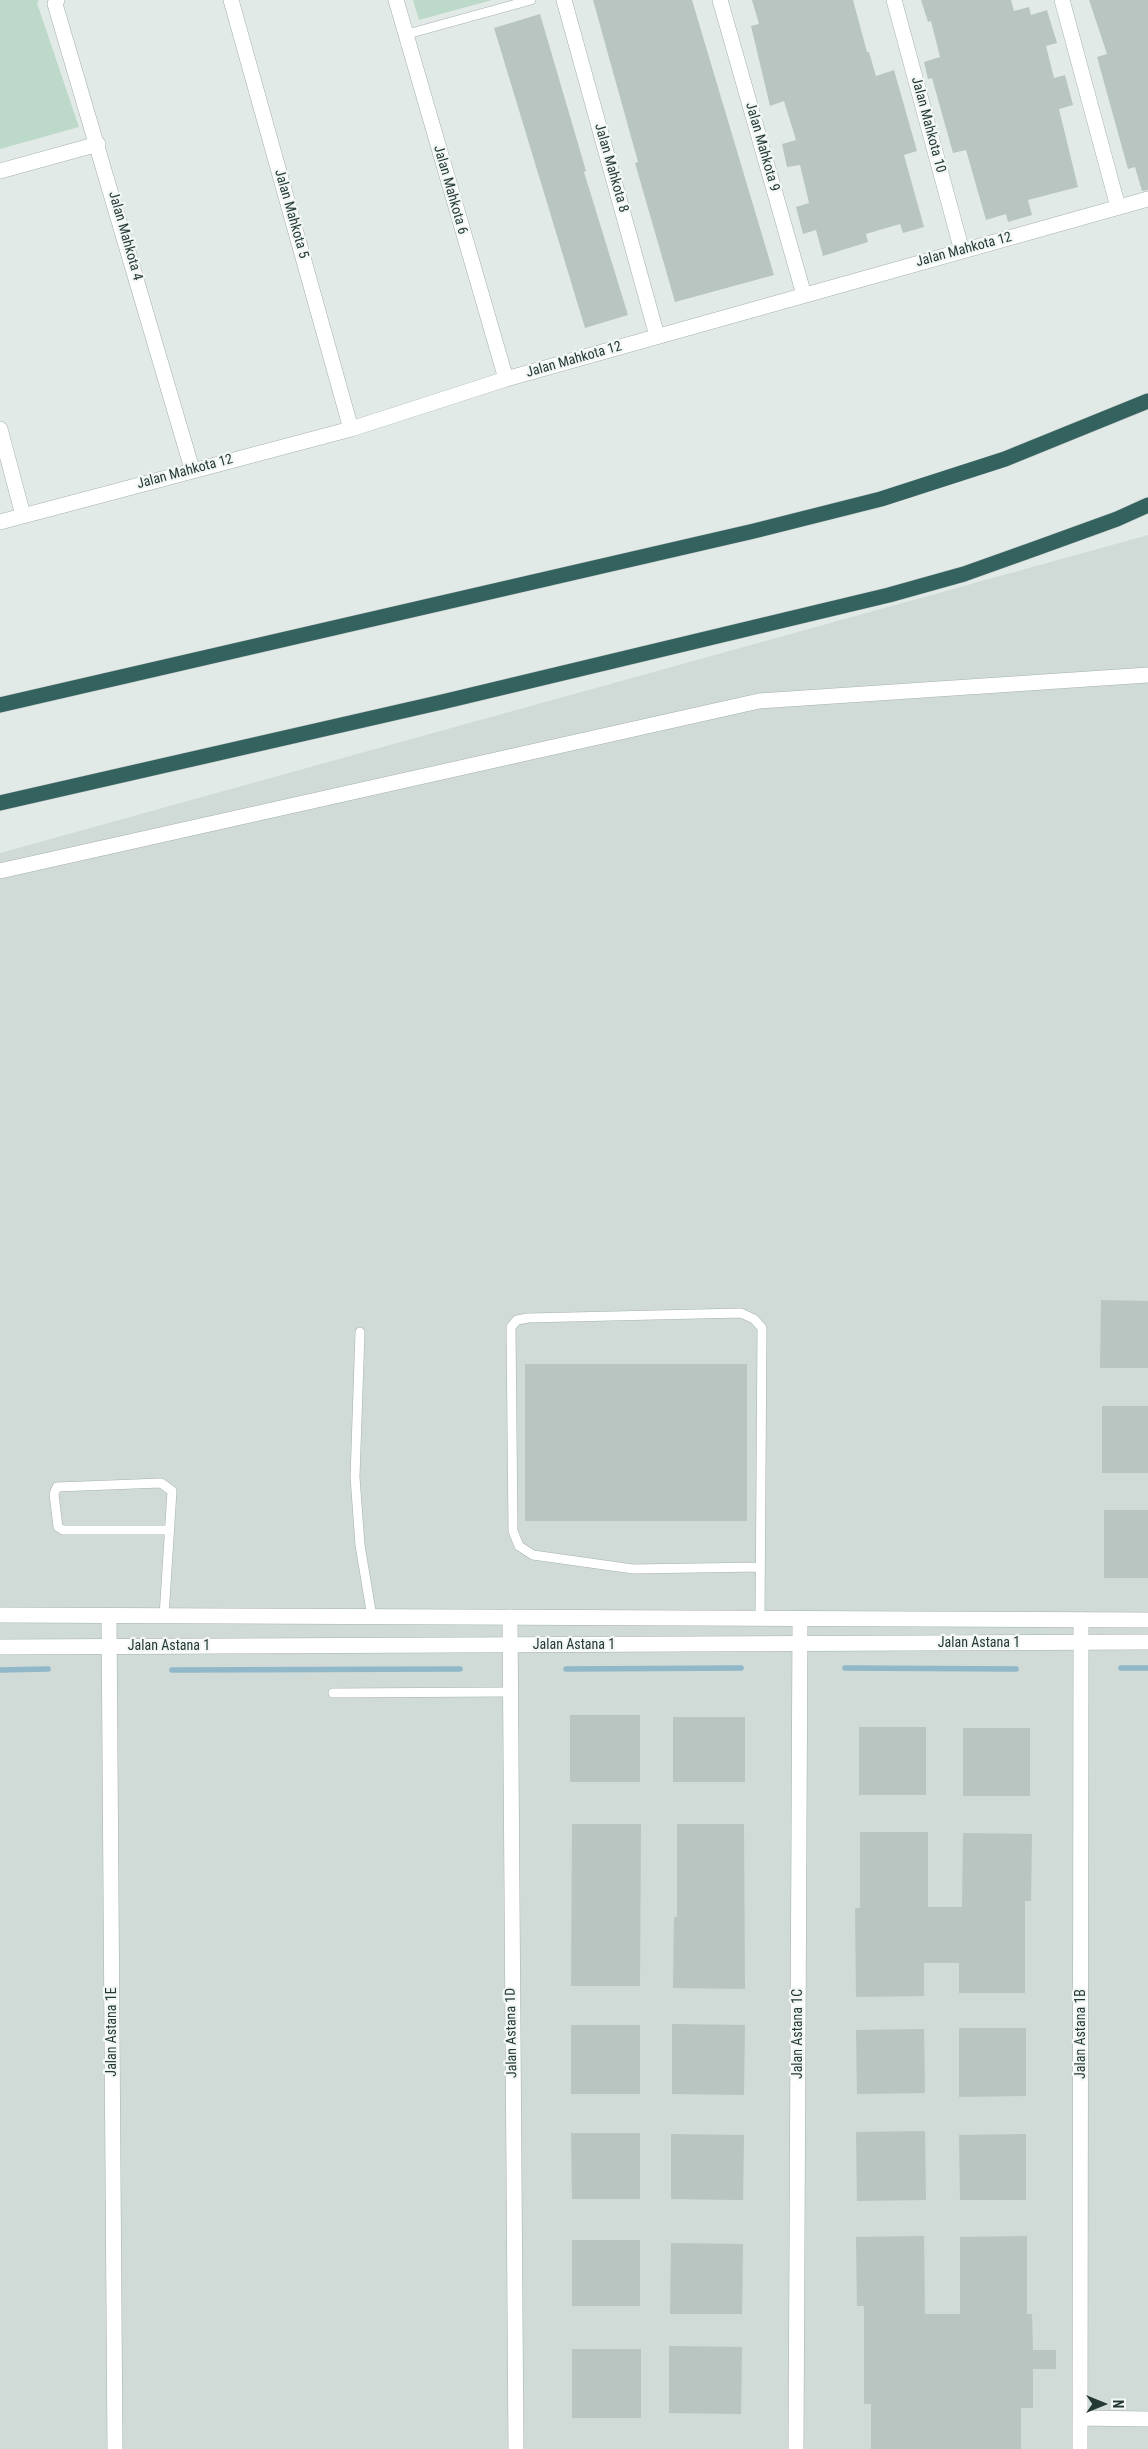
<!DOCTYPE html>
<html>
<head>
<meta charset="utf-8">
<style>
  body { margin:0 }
  #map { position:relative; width:1148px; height:2449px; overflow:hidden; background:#e2eae8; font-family:"Roboto Condensed",sans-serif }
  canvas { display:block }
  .north { position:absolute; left:1078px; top:2379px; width:50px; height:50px; -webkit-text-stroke:4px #f2f7f5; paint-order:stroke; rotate:90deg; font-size:14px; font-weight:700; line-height:20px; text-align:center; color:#243936 }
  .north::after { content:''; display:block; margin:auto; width:18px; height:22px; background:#243936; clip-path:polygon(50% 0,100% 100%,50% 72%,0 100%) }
</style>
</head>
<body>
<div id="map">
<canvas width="1148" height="2449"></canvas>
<div class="north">N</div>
</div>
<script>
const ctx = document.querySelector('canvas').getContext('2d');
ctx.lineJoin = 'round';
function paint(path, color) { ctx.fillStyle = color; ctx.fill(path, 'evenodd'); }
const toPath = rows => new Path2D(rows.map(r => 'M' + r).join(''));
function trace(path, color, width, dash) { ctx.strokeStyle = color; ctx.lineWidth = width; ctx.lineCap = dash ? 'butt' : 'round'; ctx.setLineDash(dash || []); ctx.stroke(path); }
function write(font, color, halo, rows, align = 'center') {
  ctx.font = font + ' "Roboto Condensed",sans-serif'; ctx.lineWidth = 4.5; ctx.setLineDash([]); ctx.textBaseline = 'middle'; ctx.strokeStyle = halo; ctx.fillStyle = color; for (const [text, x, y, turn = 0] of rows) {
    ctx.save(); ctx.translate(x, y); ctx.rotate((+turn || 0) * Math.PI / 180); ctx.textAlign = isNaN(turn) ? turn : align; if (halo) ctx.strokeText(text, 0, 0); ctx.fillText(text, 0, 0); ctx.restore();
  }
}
paint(toPath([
  [1148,535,1148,2449,0,2449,0,853]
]), '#d0dad7');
paint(toPath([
  [0,0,39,0,37,3,79,127,0,149],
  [413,0,492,0,419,20]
]), '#bdd9c9');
trace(toPath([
  [845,1668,1016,1669],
  [1121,1668,1148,1668],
  [566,1669,741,1668],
  [0,1670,48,1669],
  [172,1670,460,1669]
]), '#90b8c9', 5.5);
paint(toPath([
  [593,0,692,0,774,275,675,302,635,163,638,162],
  [752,0,853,0,867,52,869,52,876,76,894,70,917,151,904,155,924,227,903,233,900,224,866,234,868,242,823,256,816,230,803,234,796,207,809,203,800,165,787,167,782,144,796,140,784,101,770,106,751,26,759,24],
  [921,0,1011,0,1014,11,1029,7,1031,15,1047,10,1057,43,1046,46,1054,78,1065,75,1073,105,1059,109,1078,187,1028,200,1032,215,1008,222,1006,214,986,220,966,150,953,153,932,78,928,79,924,62,940,57,931,21,928,22],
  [1089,0,1148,0,1148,190,1142,191,1135,167,1128,169,1097,57,1107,54],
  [540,14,586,171,584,172,628,315,585,328,494,28],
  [1101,1300,1148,1301,1148,1368,1100,1368],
  [525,1364,747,1364,747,1521,525,1521],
  [1102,1406,1148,1406,1148,1473,1102,1473],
  [1104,1510,1148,1510,1148,1578,1104,1578],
  [570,1715,640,1715,640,1782,570,1782],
  [673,1717,745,1717,745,1782,673,1782],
  [859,1727,926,1727,926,1795,859,1795],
  [963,1728,1030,1728,1030,1796,963,1796],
  [572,1824,641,1824,640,1986,571,1986],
  [677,1824,744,1824,745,1989,673,1988,674,1917,677,1917],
  [860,1832,928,1832,928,1907,962,1907,963,1833,1032,1834,1031,1901,1025,1901,1025,1993,959,1993,959,1963,924,1963,924,1996,856,1997,855,1908,860,1908],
  [672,2024,745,2025,744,2095,672,2094],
  [571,2025,640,2025,640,2094,571,2094],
  [959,2028,1026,2028,1026,2096,959,2097],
  [924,2029,925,2093,857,2094,856,2030],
  [925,2131,926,2200,857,2201,856,2132],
  [571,2133,640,2133,640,2199,572,2199],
  [671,2134,744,2135,743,2200,671,2199],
  [1026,2134,1026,2200,960,2200,959,2135],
  [924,2236,925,2314,960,2314,960,2237,1027,2236,1027,2314,1032,2314,1033,2350,1056,2350,1056,2369,1033,2369,1033,2408,1021,2408,1021,2449,871,2449,871,2404,864,2404,864,2306,857,2306,856,2237],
  [572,2240,640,2240,640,2306,572,2306],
  [671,2243,743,2244,742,2314,670,2314],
  [669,2346,742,2347,741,2414,669,2413],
  [572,2349,641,2349,641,2418,572,2418]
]), '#b8c5c1');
const service = toPath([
  [404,35,531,0],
  [360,1332,355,1477,360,1545,372,1617],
  [760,1567,633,1569,533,1555,519,1546,513,1531,511,1327,517,1320,528,1318,741,1313,754,1319,762,1328,760,1618],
  [164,1616,172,1491,161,1483,57,1487,54,1494,58,1527,63,1530,169,1530],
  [333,1693,509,1692]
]);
const minor = toPath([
  [57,0,55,4,192,469],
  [231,0,351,429],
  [396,0,506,379],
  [564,0,657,336],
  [720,0,804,295],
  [894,0,962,251],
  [1062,0,1118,207],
  [0,171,98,144],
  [0,429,23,515],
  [0,522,351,429,506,379,1148,199],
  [0,871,759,701,1148,675],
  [109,1616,115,2449],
  [510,1617,516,2449],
  [1080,2418,1148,2419],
  [796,2449,800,1619],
  [1080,2449,1081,1620]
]);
const tertiary = toPath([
  [0,1615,1148,1620],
  [0,1647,1148,1642]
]);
const motorway = toPath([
  [0,705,754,531,881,499,1005,459,1148,401],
  [0,803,442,702,889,595,964,574,1037,548,1117,519,1148,505]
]);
trace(service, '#a5b1af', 10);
trace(minor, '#a5b1af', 16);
trace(tertiary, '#a5b1af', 16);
trace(motorway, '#bdc4c3', 16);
trace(service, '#fff', 9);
trace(minor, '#fff', 15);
trace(tertiary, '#fff', 15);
trace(motorway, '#33625f', 15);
write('14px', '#243936', '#f2f7f5', [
  ["Jalan Mahkota 10",928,125,75],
  ["Jalan Mahkota 9",762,147,74],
  ["Jalan Mahkota 8",611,168,74],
  ["Jalan Mahkota 6",450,190,74],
  ["Jalan Mahkota 5",291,214,74],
  ["Jalan Mahkota 4",125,236,74],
  ["Jalan Mahkota 12",964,250,-15],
  ["Jalan Mahkota 12",574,360,-16],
  ["Jalan Mahkota 12",185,472,-15],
  ["Jalan Astana 1",979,1643],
  ["Jalan Astana 1",574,1645],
  ["Jalan Astana 1",169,1646],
  ["Jalan Astana 1E",112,2032,-90],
  ["Jalan Astana 1D",512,2033,-91],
  ["Jalan Astana 1C",798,2034,-90],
  ["Jalan Astana 1B",1081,2034,-90]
]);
</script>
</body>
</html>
